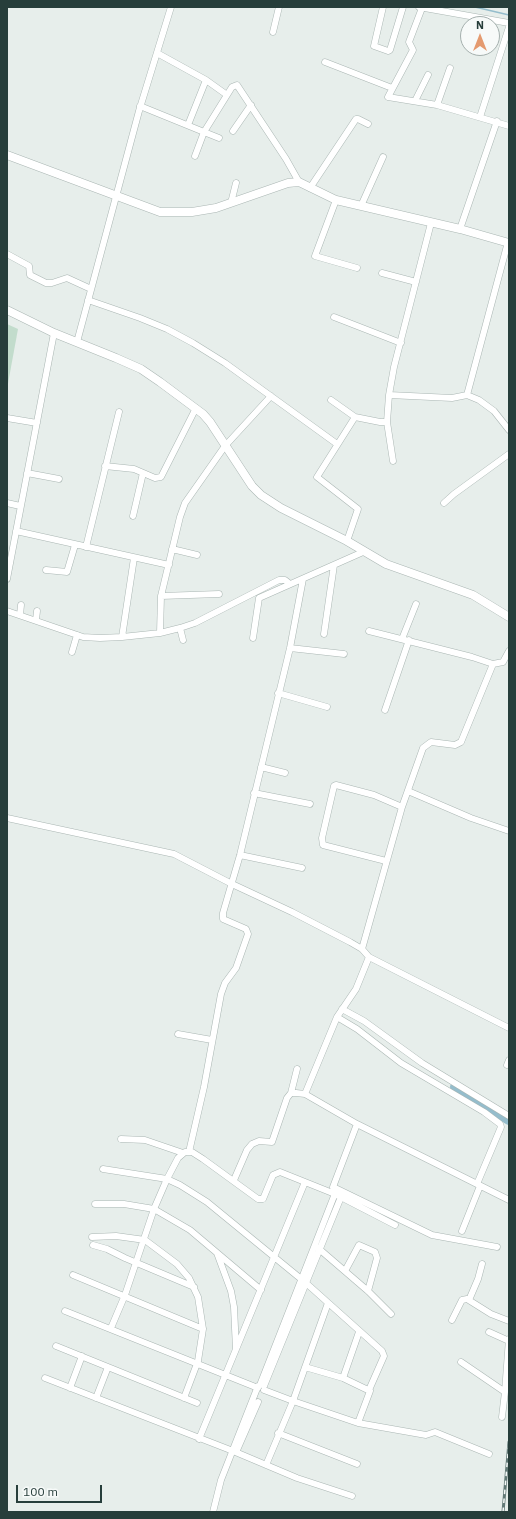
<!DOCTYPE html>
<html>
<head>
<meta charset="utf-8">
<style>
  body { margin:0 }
  #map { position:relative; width:516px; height:1519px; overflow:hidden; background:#e7eeeb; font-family:"IBM Plex Sans",sans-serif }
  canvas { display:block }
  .frame { position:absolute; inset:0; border:8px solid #273e3b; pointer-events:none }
  .north { position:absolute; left:460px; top:16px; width:40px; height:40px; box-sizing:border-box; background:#f7faf9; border:1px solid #a4afad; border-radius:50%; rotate:0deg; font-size:11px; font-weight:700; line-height:16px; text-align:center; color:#273e3b }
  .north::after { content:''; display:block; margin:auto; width:14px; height:18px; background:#e49a6f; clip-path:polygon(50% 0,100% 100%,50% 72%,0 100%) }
  .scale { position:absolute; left:16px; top:1485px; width:86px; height:18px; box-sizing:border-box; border:2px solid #273e3b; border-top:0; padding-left:5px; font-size:12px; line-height:14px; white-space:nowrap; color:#273e3b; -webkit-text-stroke:3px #f7faf9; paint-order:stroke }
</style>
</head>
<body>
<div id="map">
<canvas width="516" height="1519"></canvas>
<div class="frame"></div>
<div class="north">N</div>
<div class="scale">100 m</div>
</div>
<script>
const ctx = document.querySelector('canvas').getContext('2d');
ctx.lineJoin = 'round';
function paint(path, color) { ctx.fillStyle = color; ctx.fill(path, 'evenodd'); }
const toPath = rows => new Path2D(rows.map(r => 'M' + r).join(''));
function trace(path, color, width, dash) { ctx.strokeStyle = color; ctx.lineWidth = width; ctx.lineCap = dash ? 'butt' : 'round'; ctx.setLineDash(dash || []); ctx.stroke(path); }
paint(toPath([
  [7,324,18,329,7,389]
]), '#c2dccc');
trace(toPath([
  [475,7,509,15]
]), '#95bdcc', 1.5);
trace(toPath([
  [455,1087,509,1120]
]), '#95bdcc', 10);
const minor = toPath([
  [383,7,374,46,388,51,390,50,403,7],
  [419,7,509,23],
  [422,8,409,42,413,50,388,97,437,105,509,126],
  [273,32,279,7],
  [157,53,206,80,188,125],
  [325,62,392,88],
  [206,80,227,95],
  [415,101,428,75],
  [437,105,450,68],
  [140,106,204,132,195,156],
  [480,117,509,27],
  [233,131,251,105],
  [219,138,204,132,232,87,237,85,286,159,299,182],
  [310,188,356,119,358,119,368,124],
  [336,200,315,256,357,268],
  [231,203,236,183],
  [361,206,383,157],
  [460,229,497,121],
  [7,254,29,266,30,275,46,283,52,283,67,278,91,289],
  [382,273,416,282],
  [88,300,140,318,167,329,193,343,225,363,337,444],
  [334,317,401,343],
  [77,342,139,111,171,7],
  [389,395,452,398,467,395,508,242],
  [467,395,479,400,494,411,509,430],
  [331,400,355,417],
  [7,418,37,423],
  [387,422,393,461],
  [105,466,134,469,155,478,161,477,196,408],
  [27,473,59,479],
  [7,503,20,506],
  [444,503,454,494,509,454],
  [133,516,143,473],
  [16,531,169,565],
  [347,541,358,509,317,477,355,417,380,422,387,422,389,395,394,367,431,223],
  [86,547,119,412],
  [172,549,197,555],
  [46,570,67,572,75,545],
  [7,579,54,333],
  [161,596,219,594],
  [7,611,83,637,100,638,122,637,160,633,180,628,195,623,279,580,285,580,290,584],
  [20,615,21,605],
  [36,620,37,611],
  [180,628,183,640],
  [369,631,472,657,493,664,503,662,509,651],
  [160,633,161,596,180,517,185,503,225,446,271,396],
  [324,634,334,565],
  [122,637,134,558],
  [253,638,259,598,363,552],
  [402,639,416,604],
  [290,648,344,654],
  [72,652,77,635],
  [278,693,327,707],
  [385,710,409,640],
  [261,767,285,773],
  [408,791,471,818,509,831],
  [254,793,310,804],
  [7,818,174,854,232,884,292,912,350,942,362,949,369,957,509,1028],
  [240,855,302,868],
  [386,861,323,845,322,838,334,786,336,785,374,795,402,807],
  [362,949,402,807,423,748,431,742,455,745,461,742,493,664],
  [342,1009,364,1021,422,1063,509,1116],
  [337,1017,357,1029,401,1063,484,1112,500,1124,501,1127,477,1184],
  [178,1034,212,1040],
  [507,1065,509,1060],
  [291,1093,297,1069],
  [305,1094,337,1017,356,989,369,957],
  [357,1124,333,1187,432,1235,497,1247],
  [121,1139,145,1140,183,1153],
  [189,1152,204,1087,221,994,225,983,236,968,248,934,246,929,223,919,223,913,240,855,290,648,303,579],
  [103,1169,167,1179,180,1185,207,1202,306,1283,382,1351,384,1356,369,1390],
  [234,1180,247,1150,252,1144,259,1141,272,1142,287,1098,291,1093,296,1093,305,1094,357,1124,509,1200],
  [95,1204,124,1204,154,1209,190,1230,261,1290],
  [462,1231,480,1186],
  [92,1237,116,1236,145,1240,177,1264,189,1278,198,1297,203,1329,198,1361,184,1398],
  [93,1245,107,1249,125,1258,194,1287],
  [318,1248,368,1291,391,1314],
  [217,1253,231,1291,234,1307,236,1349],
  [345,1271,359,1245,375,1252,377,1258,368,1291],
  [73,1275,203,1329],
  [469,1300,478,1279,482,1264],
  [65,1311,258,1388],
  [452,1320,462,1300,467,1299,491,1314,509,1321],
  [111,1328,125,1295,154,1209,167,1179,178,1158,185,1152,192,1152,203,1159,258,1199,263,1199,273,1175,280,1172,335,1194,395,1225],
  [489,1332,509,1341],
  [56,1346,197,1403],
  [461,1362,505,1392,509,1339],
  [305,1367,343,1378,370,1391,358,1423],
  [45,1378,233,1451,297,1478,352,1496],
  [343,1378,359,1332],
  [260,1385,336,1191],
  [264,1386,341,1197],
  [70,1388,82,1356],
  [264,1390,293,1401,358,1423,426,1435,435,1432,489,1454],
  [96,1398,108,1367],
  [502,1417,505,1392],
  [278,1433,357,1464],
  [199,1439,305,1182],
  [237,1450,258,1402],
  [266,1465,293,1401,328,1303],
  [213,1512,221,1480,258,1386]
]);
const tertiary = toPath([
  [7,155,160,212,192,212,216,208,288,183,299,182,336,200,460,229,509,243],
  [7,310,54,333,116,358,141,369,160,382,203,414,210,422,252,486,261,495,281,508,347,541,386,564,473,595,509,617]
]);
trace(minor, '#aab6b3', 7);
trace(tertiary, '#aab6b3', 9);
trace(minor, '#fff', 6);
trace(tertiary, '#fff', 8);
const rail = toPath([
  [503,1512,509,1442]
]);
trace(rail, '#627976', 3);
trace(rail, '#f7faf9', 1.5, [4.5]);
</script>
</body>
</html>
